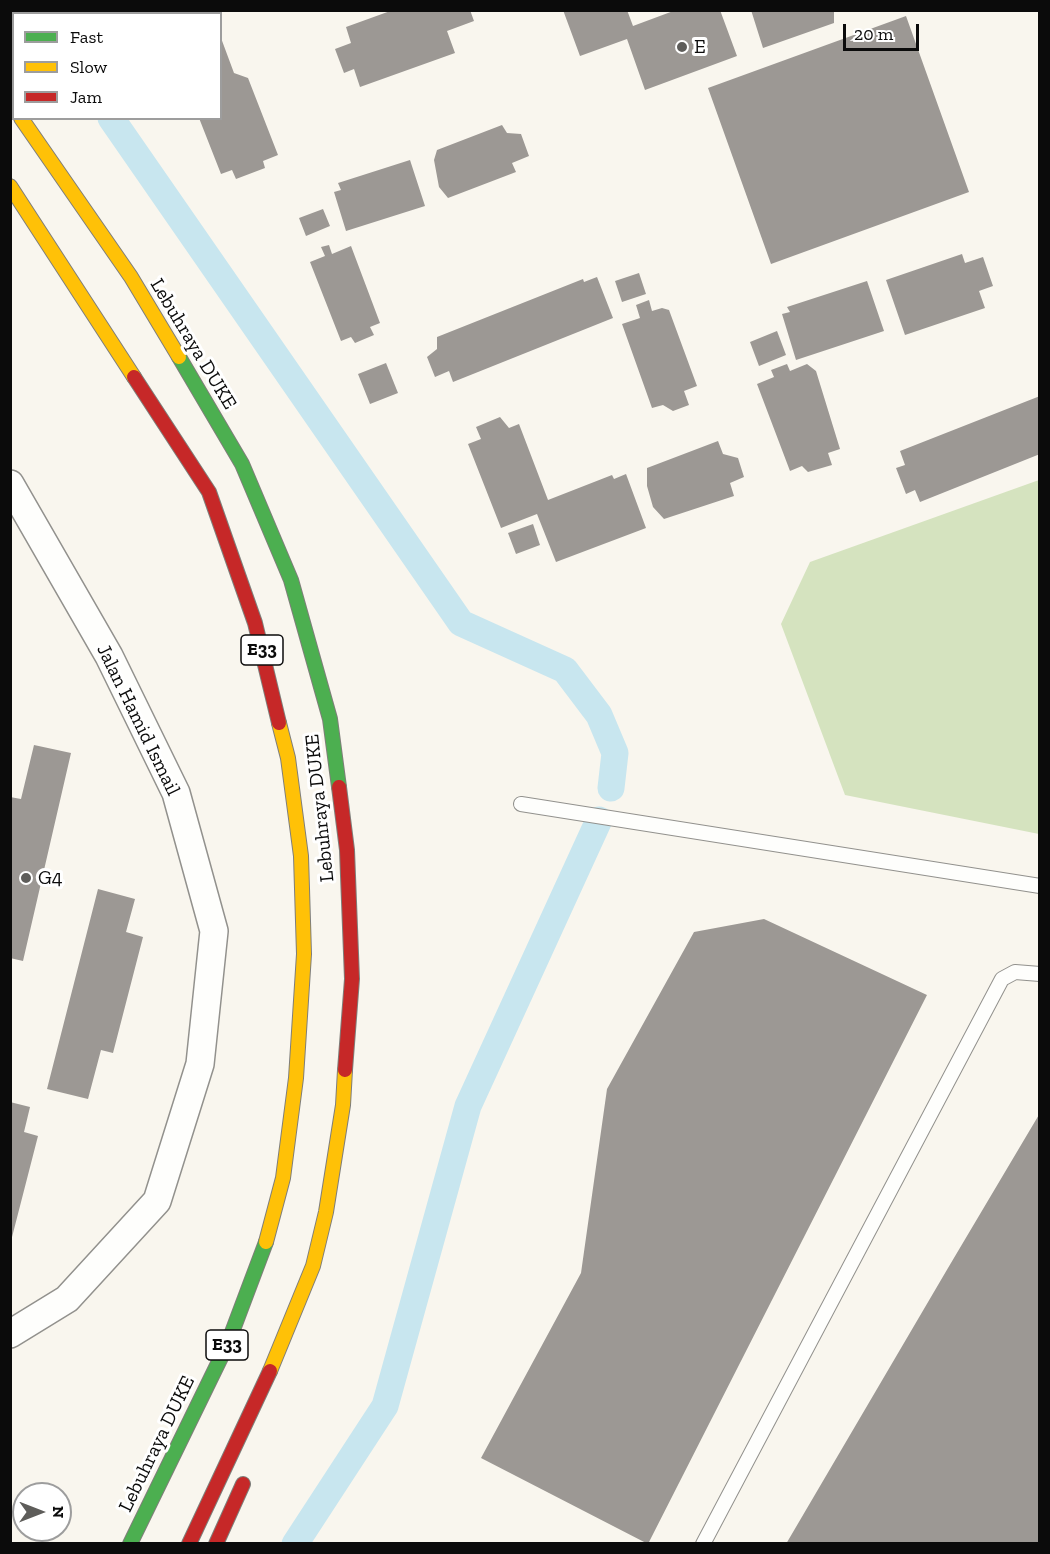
<!DOCTYPE html>
<html>
<head>
<meta charset="utf-8">
<style>
  body { margin:0 }
  #map { position:relative; width:1050px; height:1554px; overflow:hidden; background:#f9f6ee; font-family:"Zilla Slab",serif }
  canvas { display:block }
  .frame { position:absolute; inset:0; border:12px solid #0b0b0b; pointer-events:none }
  .legend { position:absolute; left:12px; top:12px; width:210px; height:108px; box-sizing:border-box; background:#fff; border:2px solid #9d9d9d; margin:0; padding:8px 10px; list-style:none; font-size:18px; color:#0b0b0b }
  .legend li { display:flex; align-items:center; gap:12px; height:30px }
  .legend b { width:30px; border:2px solid #9d9d9d }
  .north { position:absolute; left:12px; top:1482px; width:60px; height:60px; box-sizing:border-box; background:#fff; border:2px solid #9d9d9d; border-radius:50%; rotate:90deg; font-size:16px; font-weight:700; line-height:24px; text-align:center; color:#0b0b0b }
  .north::after { content:''; display:block; margin:auto; width:21px; height:27px; background:#5e5d5a; clip-path:polygon(50% 0,100% 100%,50% 72%,0 100%) }
  .scale { position:absolute; left:843px; top:24px; width:76px; height:27px; box-sizing:border-box; border:3px solid #0b0b0b; border-top:0; padding-left:8px; font-size:18px; line-height:21px; white-space:nowrap; color:#0b0b0b; -webkit-text-stroke:4px #fff; paint-order:stroke }
</style>
</head>
<body>
<div id="map">
<canvas width="1050" height="1554"></canvas>
<div class="frame"></div>
<ul class="legend">
<li><b style="height:8px;background:#4caf50"></b>Fast</li>
<li><b style="height:8px;background:#ffc107"></b>Slow</li>
<li><b style="height:8px;background:#c62828"></b>Jam</li>
</ul>
<div class="north">N</div>
<div class="scale">20 m</div>
</div>
<script>
const ctx = document.querySelector('canvas').getContext('2d');
ctx.lineJoin = 'round';
function paint(path, color) { ctx.fillStyle = color; ctx.fill(path, 'evenodd'); }
const toPath = rows => new Path2D(rows.map(r => 'M' + r).join(''));
function trace(path, color, width, dash) { ctx.strokeStyle = color; ctx.lineWidth = width; ctx.lineCap = dash ? 'butt' : 'round'; ctx.setLineDash(dash || []); ctx.stroke(path); }
function write(font, color, halo, rows, align = 'center') {
  ctx.font = font + ' "Zilla Slab",serif'; ctx.lineWidth = 6; ctx.setLineDash([]); ctx.textBaseline = 'middle'; ctx.strokeStyle = halo; ctx.fillStyle = color; for (const [text, x, y, turn = 0] of rows) {
    ctx.save(); ctx.translate(x, y); ctx.rotate((+turn || 0) * Math.PI / 180); ctx.textAlign = isNaN(turn) ? turn : align; if (halo) ctx.strokeText(text, 0, 0); ctx.fillText(text, 0, 0); ctx.restore();
  }
}
paint(toPath([
  [1039,480,1039,834,845,795,781,624,810,562]
]), '#d5e3bf');
trace(toPath([
  [42,10,44,14],
  [111,118,461,623,565,670,599,715,615,753,611,788],
  [295,1544,385,1406,468,1106,599,820]
]), '#c8e6ef', 27);
paint(toPath([
  [154,10,210,10,211,14,155,14],
  [393,10,470,10,474,21,447,31,455,53,360,87,354,69,344,73,335,49,351,43,346,27],
  [563,10,627,10,633,26,676,10,720,10,737,56,645,90,627,39,580,56],
  [751,10,834,10,834,23,763,48],
  [906,16,969,192,771,264,708,88],
  [221,38,234,73,248,78,278,155,263,161,265,168,236,179,232,170,221,174,199,118,220,118],
  [502,125,507,133,521,134,529,156,512,163,516,172,448,198,439,187,434,160,437,150],
  [410,160,425,206,346,231,334,192,341,190,338,183],
  [323,209,330,226,306,236,299,218],
  [329,245,332,254,351,246,380,323,370,327,374,335,355,343,351,337,341,341,310,262,325,256,321,247],
  [962,254,965,263,983,257,993,286,979,291,985,308,905,335,886,280],
  [639,273,646,294,622,302,615,281],
  [597,277,613,318,453,382,449,371,435,377,427,357,437,349,437,337,583,279,584,282],
  [867,281,884,331,796,360,782,314,790,312,787,307],
  [649,300,652,311,662,308,669,310,697,386,684,391,689,405,673,411,663,405,652,408,622,324,640,318,636,305],
  [777,331,786,355,759,366,750,342],
  [386,363,398,393,370,404,358,374],
  [787,364,790,371,807,364,816,371,840,449,828,453,832,465,808,472,802,466,790,471,757,384,774,377,771,370],
  [1040,396,1040,454,920,502,915,490,906,494,896,468,905,465,900,451],
  [500,417,509,428,519,424,548,500,612,475,614,479,626,474,646,528,556,562,537,514,501,528,468,444,481,439,476,427],
  [718,441,723,454,738,458,744,477,730,483,734,496,664,519,653,507,647,486,647,468],
  [533,524,540,545,516,554,508,533],
  [34,745,71,753,23,961,10,958,10,797,21,799],
  [98,889,135,899,126,932,143,937,113,1053,101,1050,88,1099,47,1089],
  [764,919,927,995,648,1544,481,1458,581,1273,607,1089,694,932],
  [10,1102,30,1107,24,1132,38,1136,11,1241],
  [1040,1113,1040,1544,786,1544,948,1268]
]), '#9c9894');
const lane = toPath([
  [521,804,1040,886],
  [703,1544,1002,979,1015,972,1040,974]
]);
const street = toPath([
  [10,484,109,656,176,793,214,931,200,1064,157,1201,67,1299,10,1334]
]);
const fast = toPath([
  [179,357,242,464,291,580,330,719,339,787],
  [130,1544,228,1343,266,1242]
]);
const slow = toPath([
  [21,118,131,277,179,357],
  [10,186,134,377],
  [266,1242,283,1178,296,1078,304,954,301,856,288,758,279,723],
  [270,1371,313,1266,326,1212,343,1105,345,1070]
]);
const jam = toPath([
  [134,377,209,492,255,623,279,723],
  [339,787,347,850,352,979,345,1070],
  [189,1544,270,1371],
  [216,1544,243,1484]
]);
trace(lane, '#92918d', 16);
trace(street, '#92918d', 30);
trace(fast, '#7f7e7a', 16);
trace(slow, '#7f7e7a', 16);
trace(jam, '#7f7e7a', 16);
trace(lane, '#fefefc', 14);
trace(street, '#fefefc', 27);
trace(fast, '#4caf50', 14);
trace(slow, '#ffc107', 14);
trace(jam, '#c62828', 14);
for (const [x, y, r, color] of [
  [682,47,6,"#5e5d5a"],
  [26,878,6,"#5e5d5a"]
]) { const dot = new Path2D(); dot.arc(x, y, r, 0, 2 * Math.PI); ctx.fillStyle = color; ctx.fill(dot); trace(dot, '#fff', 2); }
for (const [x, y, w] of [
  [262,650,42],
  [227,1345,42]
]) { const box = new Path2D(); box.roundRect(x - w / 2, y - 15, w, 30, 4.5); ctx.fillStyle = '#fff'; ctx.fill(box); trace(box, '#0b0b0b', 1.5); }
write('bold 18px', '#0b0b0b', null, [
  ["E33",262,650],
  ["E33",227,1345]
]);
write('20px', '#0b0b0b', '#fff', [
  ["E",694,47],
  ["G4",38,878]
], 'left');
write('20px', '#0b0b0b', '#fff', [
  ["Lebuhraya DUKE",193,344,59],
  ["Jalan Hamid Ismail",138,720,64],
  ["Lebuhraya DUKE",320,808,-96],
  ["Lebuhraya DUKE",157,1444,-64]
]);
</script>
</body>
</html>
